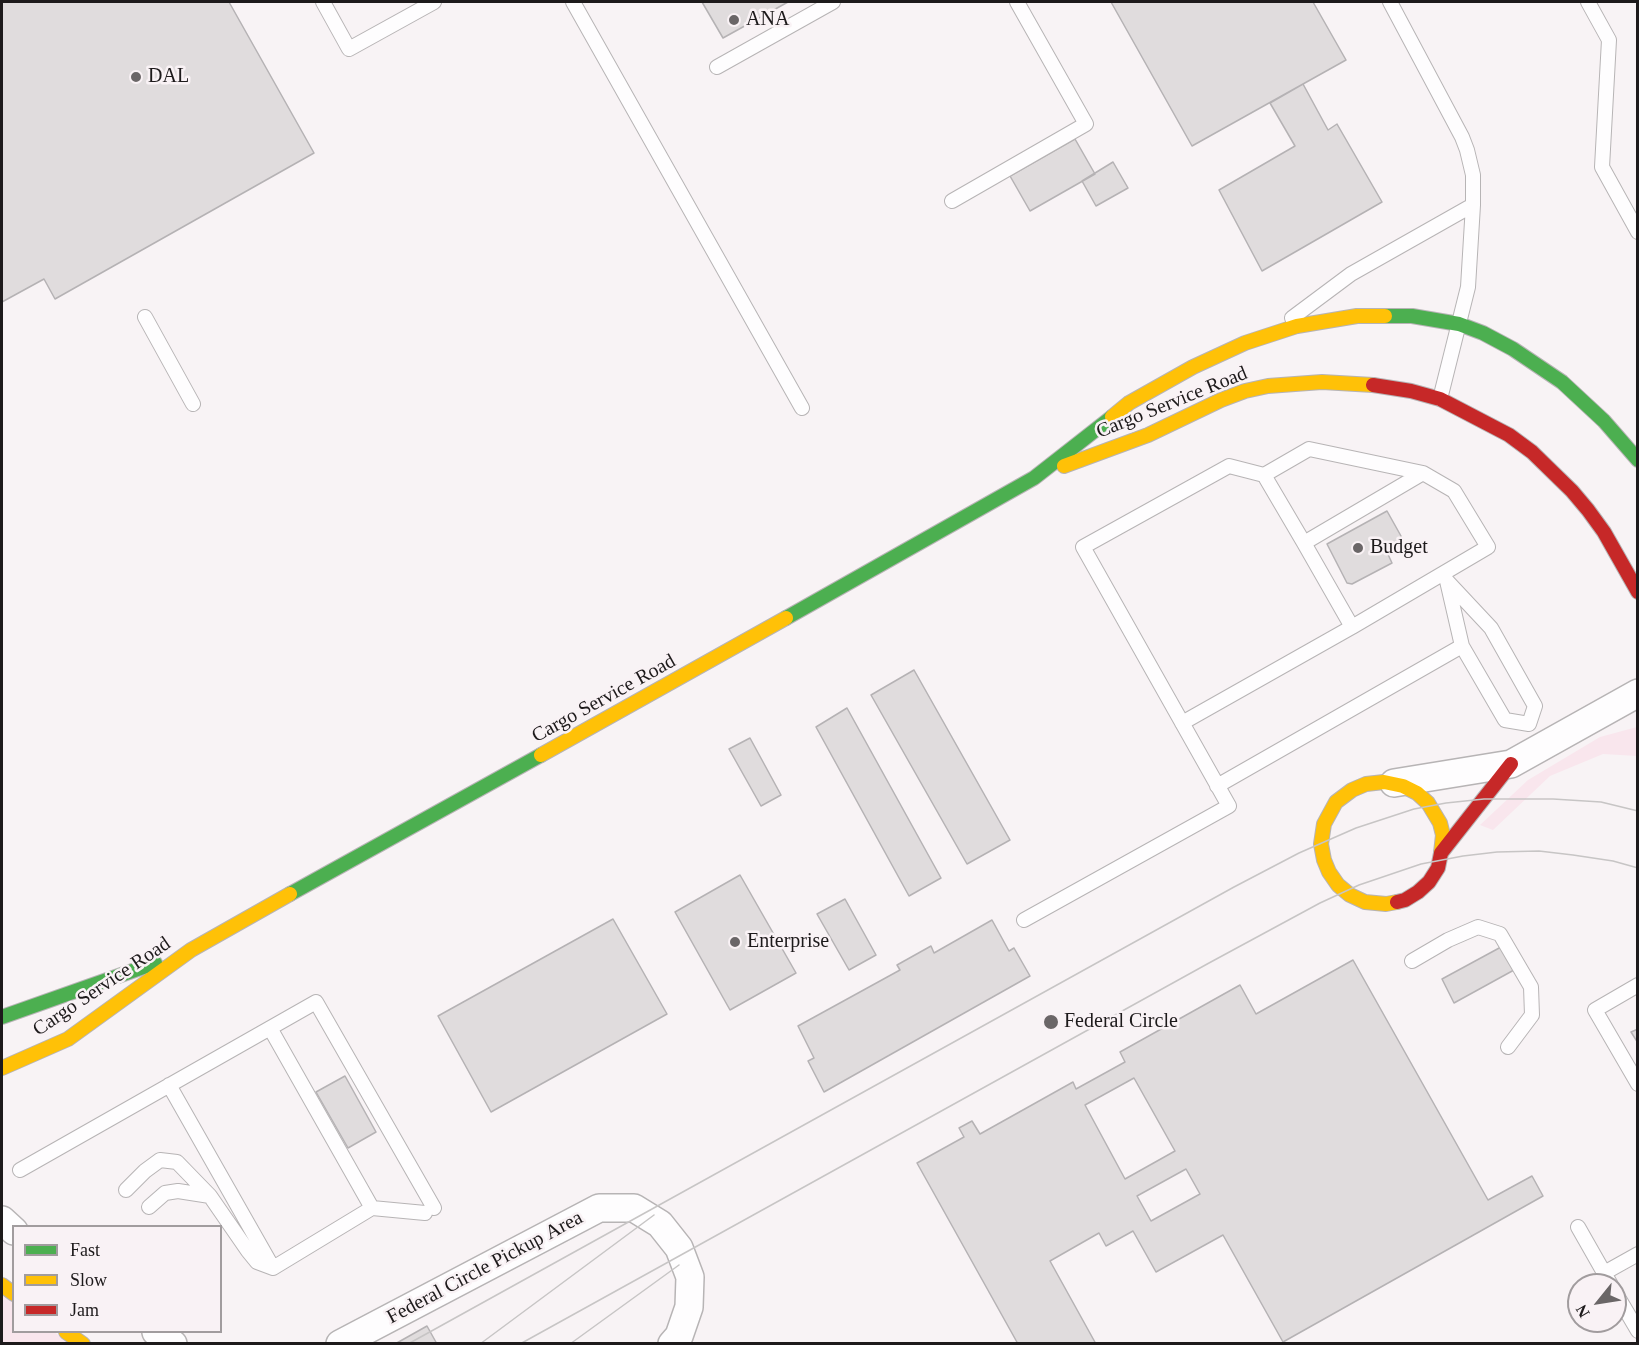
<!DOCTYPE html>
<html>
<head>
<meta charset="utf-8">
<style>
  body { margin:0 }
  #map { position:relative; width:1639px; height:1345px; overflow:hidden; background:#f8f3f5; font-family:"Times New Roman",serif }
  canvas { display:block }
  .frame { position:absolute; inset:0; border:3px solid #1d1a1b; pointer-events:none }
  .legend { position:absolute; left:12px; top:1225px; width:210px; height:108px; box-sizing:border-box; background:#f9f2f5; border:2px solid #a19c9e; margin:0; padding:8px 10px; list-style:none; font-size:18px; color:#1d1a1b }
  .legend li { display:flex; align-items:center; gap:12px; height:30px }
  .legend b { width:30px; border:2px solid #a19c9e }
  .north { position:absolute; left:1567px; top:1273px; width:60px; height:60px; box-sizing:border-box; background:#f9f2f5; border:2px solid #a19c9e; border-radius:50%; rotate:240deg; font-size:16px; font-weight:700; line-height:24px; text-align:center; color:#1d1a1b }
  .north::after { content:''; display:block; margin:auto; width:21px; height:27px; background:#6a6667; clip-path:polygon(50% 0,100% 100%,50% 72%,0 100%) }
</style>
</head>
<body>
<div id="map">
<canvas width="1639" height="1345"></canvas>
<div class="frame"></div>
<ul class="legend">
<li><b style="height:8px;background:#4caf50"></b>Fast</li>
<li><b style="height:8px;background:#ffc107"></b>Slow</li>
<li><b style="height:8px;background:#c62828"></b>Jam</li>
</ul>
<div class="north">N</div>
</div>
<script>
const ctx = document.querySelector('canvas').getContext('2d');
ctx.lineJoin = 'round';
function paint(path, color) { ctx.fillStyle = color; ctx.fill(path, 'evenodd'); }
const toPath = rows => new Path2D(rows.map(r => 'M' + r).join(''));
function trace(path, color, width, dash) { ctx.strokeStyle = color; ctx.lineWidth = width; ctx.lineCap = dash ? 'butt' : 'round'; ctx.setLineDash(dash || []); ctx.stroke(path); }
function write(font, color, halo, rows, align = 'center') {
  ctx.font = font + ' "Times New Roman",serif'; ctx.lineWidth = 5; ctx.setLineDash([]); ctx.textBaseline = 'middle'; ctx.strokeStyle = halo; ctx.fillStyle = color; for (const [text, x, y, turn = 0] of rows) {
    ctx.save(); ctx.translate(x, y); ctx.rotate((+turn || 0) * Math.PI / 180); ctx.textAlign = isNaN(turn) ? turn : align; if (halo) ctx.strokeText(text, 0, 0); ctx.fillText(text, 0, 0); ctx.restore();
  }
}
paint(toPath([
  [1637,727,1637,756,1603,754,1550,776,1493,830,1480,825,1528,780,1600,737],
  [2,1292,13,1301,14,1332,54,1332,69,1343,2,1343]
]), '#f9e6ed');
const building = toPath([
  [2,2,229,2,314,153,55,299,44,279,2,302,2,2],
  [702,2,788,2,723,38,702,2],
  [1111,2,1313,2,1346,60,1192,146,1111,2],
  [1303,84,1328,130,1337,124,1382,202,1262,271,1219,190,1295,146,1270,103,1303,84],
  [1075,139,1095,174,1030,211,1010,176,1075,139],
  [1113,162,1128,188,1096,206,1082,181,1113,162],
  [1387,511,1401,536,1401,540,1386,550,1392,563,1352,584,1347,583,1327,544,1387,511],
  [914,670,1010,840,967,864,871,695,914,670],
  [847,708,941,878,909,896,816,727,847,708],
  [750,738,781,795,761,806,729,749,750,738],
  [740,875,796,973,730,1010,675,912,740,875],
  [845,899,876,955,849,970,817,914,845,899],
  [613,919,667,1014,491,1112,438,1016,613,919],
  [992,920,1009,951,1014,948,1030,976,824,1092,808,1061,814,1058,798,1026,900,970,897,965,931,946,934,953,992,920],
  [1501,947,1514,970,1454,1003,1442,979,1501,947],
  [1353,960,1488,1200,1532,1176,1543,1196,1283,1342,1223,1235,1156,1272,1133,1231,1106,1246,1099,1233,1050,1261,1096,1344,1018,1344,917,1163,964,1137,959,1128,972,1121,980,1134,1073,1082,1076,1089,1125,1062,1120,1052,1240,985,1256,1014,1353,960],
  [1134,1078,1175,1151,1125,1179,1085,1105,1134,1078],
  [1186,1169,1200,1194,1151,1221,1137,1196,1186,1169],
  [1638,1029,1638,1043,1631,1032,1638,1029],
  [345,1076,376,1132,348,1148,316,1092,345,1076],
  [427,1326,437,1344,395,1344,427,1326]
]);
paint(building, '#e0dcdd');
trace(building, '#b5b2b4', 1.5);
const lane = toPath([
  [323,2,349,49,434,2],
  [573,2,802,408],
  [1390,2,1462,137,1467,150,1473,175,1473,205,1468,287,1440,399],
  [1588,2,1609,40,1602,167,1638,232],
  [717,67,833,2],
  [952,201,1086,124,1017,2],
  [145,317,193,404],
  [1292,318,1351,274,1473,205],
  [1304,543,1423,473,1454,491,1488,547,1352,627,1304,543,1264,475,1309,449,1423,473],
  [1447,581,1491,628,1535,706,1529,724,1505,720,1462,646,1447,581],
  [1182,723,1352,627],
  [1217,786,1462,646],
  [1024,920,1229,806,1083,547,1229,466,1264,475],
  [1412,961,1448,940,1478,927,1500,934,1531,987,1532,1015,1508,1047],
  [1638,985,1595,1010,1638,1084],
  [270,1028,372,1208],
  [169,1085,273,1268],
  [20,1170,316,1002,434,1208],
  [126,1190,145,1171,160,1160,177,1162,210,1196],
  [149,1207,165,1193,178,1191,210,1196,248,1251,257,1262,273,1268,372,1208,425,1213],
  [1578,1227,1611,1285],
  [1604,1273,1638,1254],
  [1615,1292,1638,1331]
]);
const street = toPath([
  [1394,783,1511,764,1638,693],
  [2,1220,14,1231],
  [156,1332,173,1344],
  [340,1344,599,1208,634,1208,660,1224,679,1248,690,1277,689,1307,679,1336,672,1344]
]);
const fast = toPath([
  [1385,316,1412,316,1459,324,1483,333,1513,349,1562,382,1604,421,1638,460],
  [786,618,1034,478,1112,417],
  [290,894,541,755],
  [2,1017,155,963]
]);
const slow = toPath([
  [1112,417,1129,403,1193,367,1245,343,1297,326,1357,316,1385,316],
  [1064,466,1148,435,1221,400,1245,391,1268,386,1322,382,1373,385],
  [541,755,786,618],
  [1397,902,1386,904,1365,902,1350,895,1338,885,1329,872,1324,860,1321,844,1324,824,1336,802,1352,790,1366,784,1384,782,1403,786,1417,793,1428,803,1440,823,1443,835,1441,853],
  [2,1068,68,1039,191,950,290,894],
  [2,1285,14,1294],
  [66,1332,83,1344]
]);
const jam = toPath([
  [1373,385,1411,391,1440,399,1509,435,1532,452,1572,491,1588,510,1604,532,1638,592],
  [1397,902,1405,900,1418,892,1429,882,1438,868,1441,853,1511,764]
]);
trace(lane, '#b7b4b5', 16);
trace(street, '#b7b4b5', 30);
trace(fast, '#b7b4b5', 16);
trace(slow, '#b7b4b5', 16);
trace(jam, '#b7b4b5', 16);
trace(lane, '#fefdfe', 14);
trace(street, '#fefdfe', 27);
trace(fast, '#4caf50', 14);
trace(slow, '#ffc107', 14);
trace(jam, '#c62828', 14);
trace(toPath([
  [408,1344,1234,887,1299,853,1356,828,1414,809,1446,803,1484,799,1553,799,1601,802,1638,811],
  [480,1344,654,1215],
  [520,1344,1209,963,1320,903,1359,885,1421,864,1463,856,1497,852,1539,851,1573,855,1613,861,1638,868],
  [570,1344,679,1265]
]), '#c7c5c5', 1.5);
for (const [x, y, r, color] of [
  [734,20,6,"#6a6667"],
  [136,77,6,"#6a6667"],
  [1358,548,6,"#6a6667"],
  [735,942,6,"#6a6667"],
  [1051,1022,8,"#6a6667"]
]) { const dot = new Path2D(); dot.arc(x, y, r, 0, 2 * Math.PI); ctx.fillStyle = color; ctx.fill(dot); trace(dot, '#f9f2f5', 2); }
write('20px', '#1d1a1b', '#f9f2f5', [
  ["ANA",746,20],
  ["DAL",148,77],
  ["Budget",1370,548],
  ["Enterprise",747,942],
  ["Federal Circle",1064,1022]
], 'left');
write('20px', '#1d1a1b', '#f9f2f5', [
  ["Cargo Service Road",1172,403,-22],
  ["Cargo Service Road",604,699,-29],
  ["Cargo Service Road",102,987,-34],
  ["Federal Circle Pickup Area",485,1268,-28]
]);
</script>
</body>
</html>
